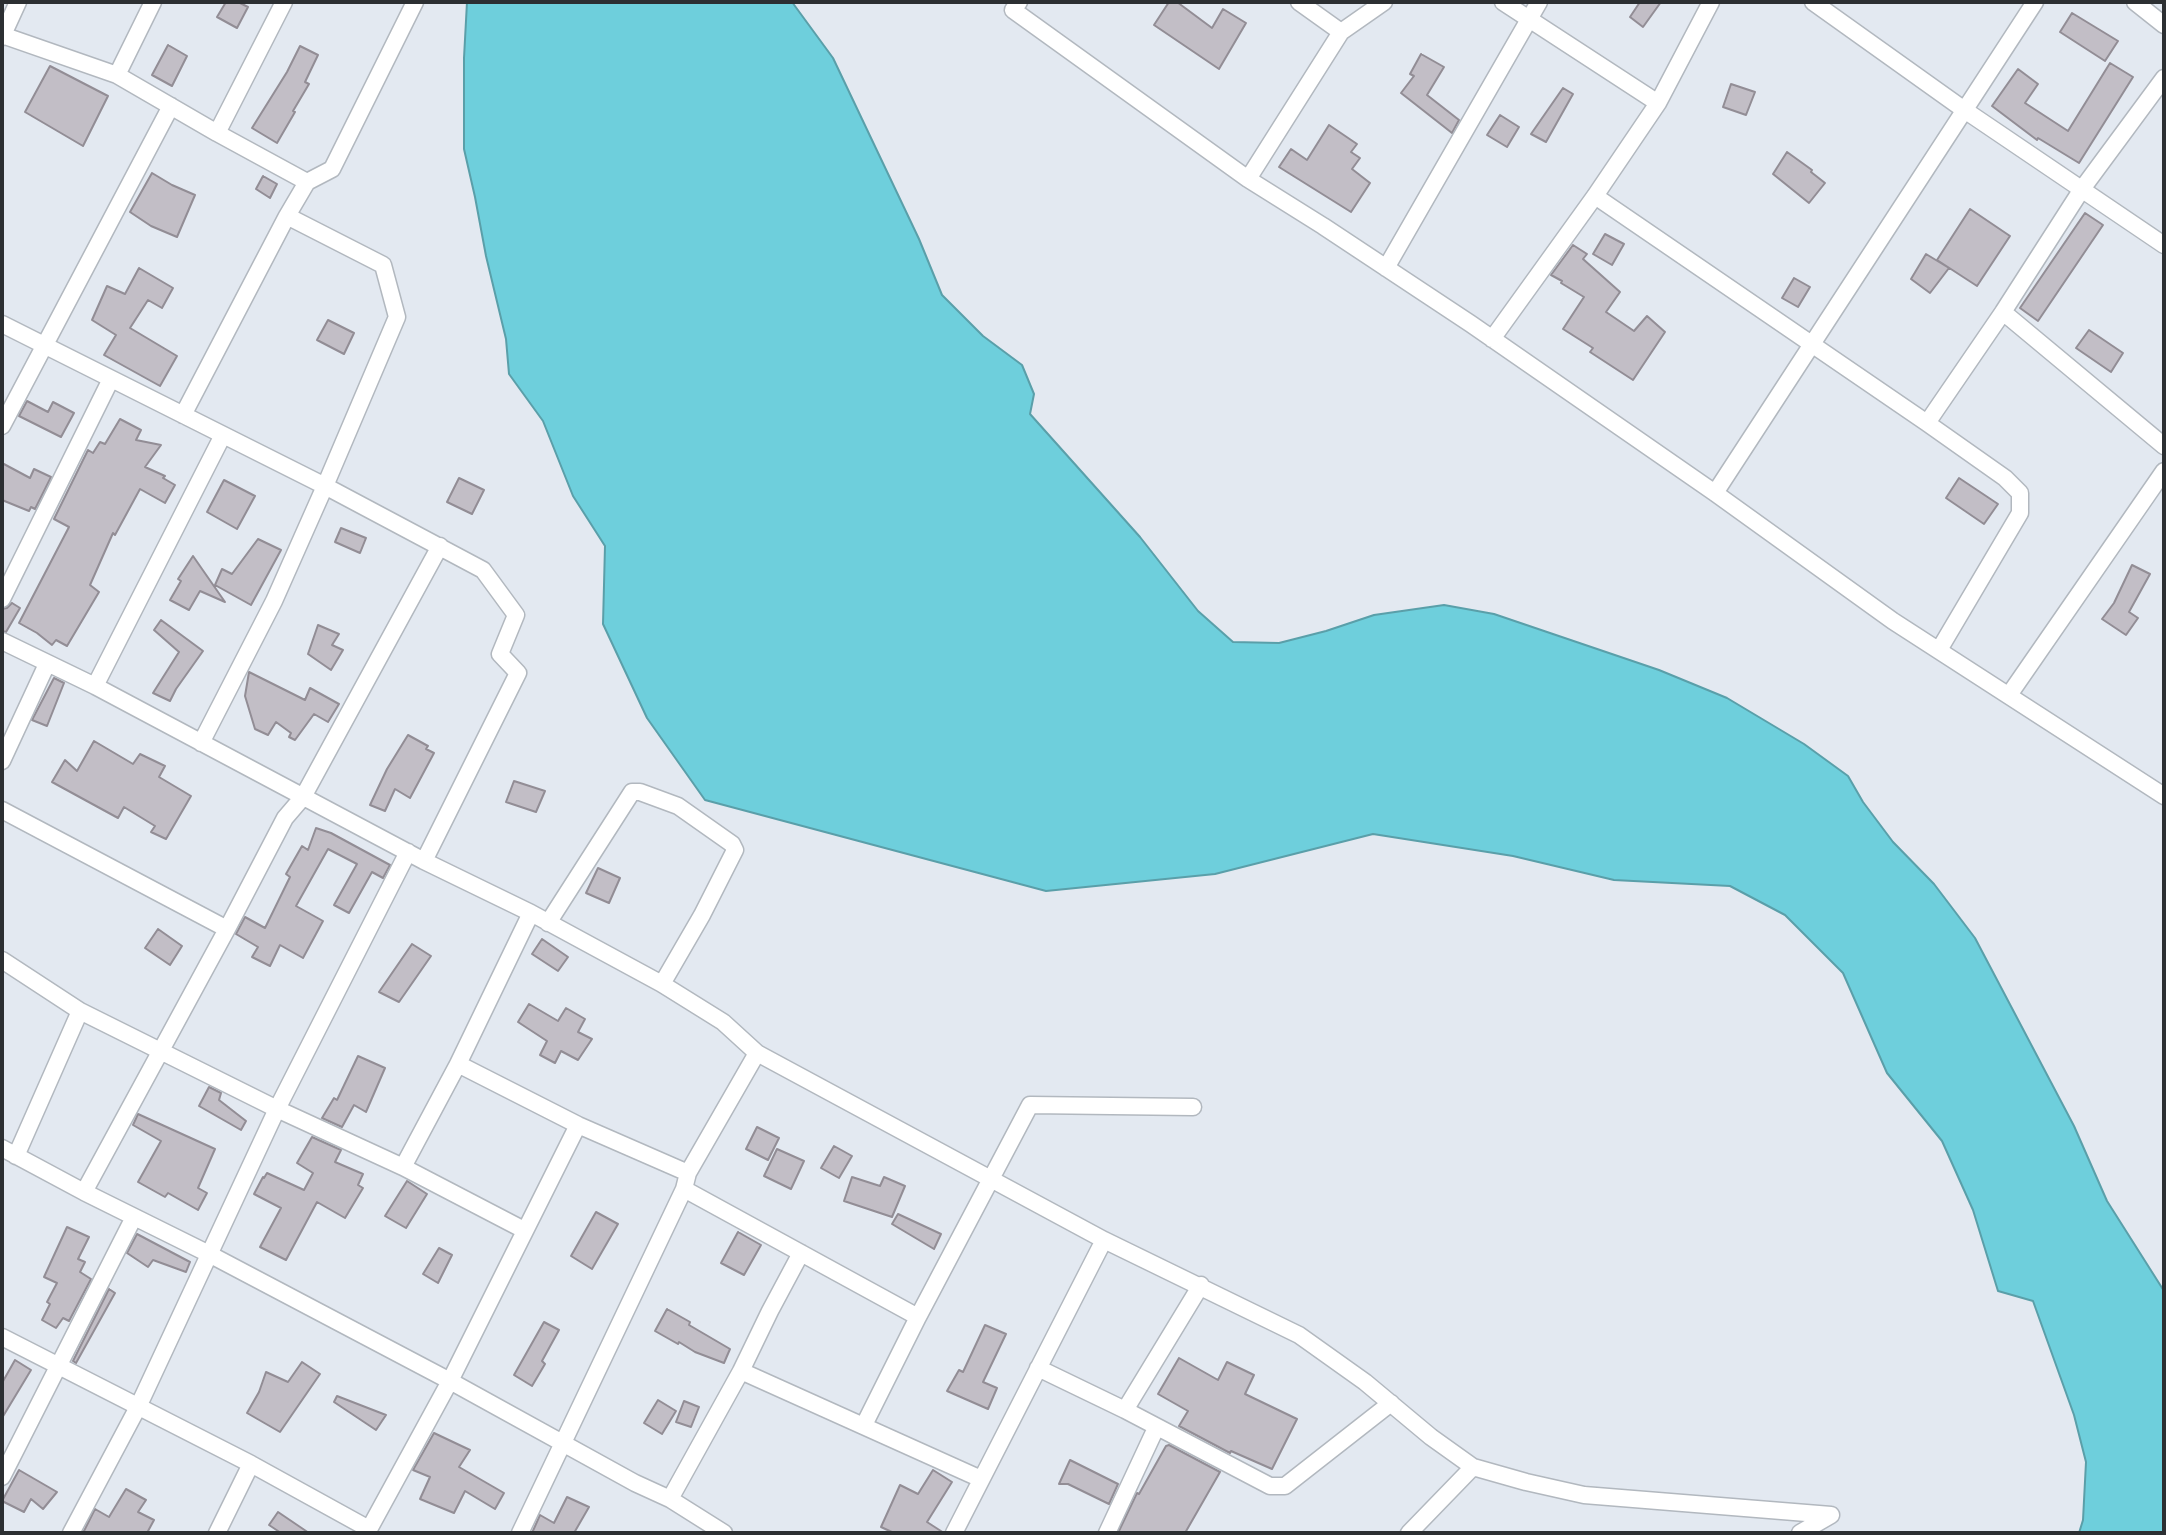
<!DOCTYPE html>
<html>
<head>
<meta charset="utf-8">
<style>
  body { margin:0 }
  #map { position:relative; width:2166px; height:1535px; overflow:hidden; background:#e3e9f1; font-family:"Sofia Sans Condensed",sans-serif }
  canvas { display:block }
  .frame { position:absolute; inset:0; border:4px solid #2c2f32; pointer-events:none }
</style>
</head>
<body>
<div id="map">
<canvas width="2166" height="1535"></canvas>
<div class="frame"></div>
</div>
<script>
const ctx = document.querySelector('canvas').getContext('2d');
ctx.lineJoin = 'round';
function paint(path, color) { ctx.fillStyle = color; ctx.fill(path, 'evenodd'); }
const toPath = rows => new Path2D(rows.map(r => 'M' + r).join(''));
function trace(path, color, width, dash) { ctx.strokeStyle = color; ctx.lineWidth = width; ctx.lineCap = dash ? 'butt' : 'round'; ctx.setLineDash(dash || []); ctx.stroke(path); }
const water = toPath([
  [467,2,792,2,833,58,919,239,942,295,983,336,1022,365,1034,394,1030,414,1140,537,1198,611,1233,642,1279,643,1326,631,1374,615,1444,605,1494,614,1659,670,1727,698,1804,744,1848,776,1863,802,1893,842,1934,884,1975,938,2074,1126,2107,1201,2164,1291,2164,1533,2079,1533,2083,1520,2086,1462,2074,1415,2033,1301,1998,1291,1973,1210,1942,1141,1887,1073,1843,973,1785,915,1730,886,1614,880,1513,856,1373,834,1215,874,1046,891,705,800,647,718,603,624,605,546,573,496,543,421,509,374,506,339,486,256,475,197,464,149,464,58,467,2]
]);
paint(water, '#6ecfdc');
trace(water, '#5a9fa9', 2);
const building = toPath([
  [226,2,238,2,248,7,237,28,217,17,226,2],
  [1169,2,1177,2,1212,28,1223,9,1246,23,1219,69,1154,25,1169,2],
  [1640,2,1661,2,1643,27,1630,17,1640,2],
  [2072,13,2118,41,2105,61,2060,32,2072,13],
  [168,45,187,56,172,86,152,75,168,45],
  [300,46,318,55,305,82,309,84,293,111,295,112,277,143,252,128,287,72,300,46],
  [1421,54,1444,67,1427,95,1459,120,1452,133,1401,93,1414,76,1410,74,1421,54],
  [2110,63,2133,77,2079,163,2038,138,2037,140,1992,106,2018,69,2038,84,2025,103,2068,131,2110,63],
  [50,66,108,96,83,146,25,112,50,66],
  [1731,84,1755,92,1746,115,1723,107,1731,84],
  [1563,88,1573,94,1546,142,1531,134,1563,88],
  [1500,115,1519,127,1507,147,1487,135,1500,115],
  [1329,125,1357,144,1351,152,1360,158,1352,169,1370,183,1351,212,1279,167,1291,149,1307,160,1329,125],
  [1787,152,1812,170,1811,172,1825,183,1809,203,1773,174,1787,152],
  [152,173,172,185,195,195,177,237,151,226,130,212,152,173],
  [263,176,277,184,270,198,256,189,263,176],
  [1970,209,2010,236,1977,286,1937,260,1970,209],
  [2085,213,2103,225,2038,321,2020,308,2085,213],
  [1605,234,1624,244,1612,265,1593,254,1605,234],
  [1573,245,1587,254,1583,259,1620,292,1606,312,1634,331,1647,316,1665,332,1633,380,1590,352,1593,348,1563,329,1584,297,1561,283,1562,281,1551,275,1573,245],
  [1926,254,1949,268,1930,293,1911,279,1926,254],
  [139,268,173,288,162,308,148,300,130,328,177,356,160,386,104,355,116,335,92,320,107,286,125,294,139,268],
  [1794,278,1810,287,1798,307,1782,298,1794,278],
  [328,320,354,333,344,354,317,340,328,320],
  [2089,330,2123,353,2111,372,2076,348,2089,330],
  [27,401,48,412,53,402,74,413,61,437,19,416,27,401],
  [120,419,141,430,136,440,161,445,145,467,165,476,163,478,175,485,165,503,140,489,115,535,113,533,90,585,99,592,67,646,56,640,52,645,37,633,19,623,69,527,54,519,88,450,93,453,100,442,105,444,120,419],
  [2,463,30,478,34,469,51,477,35,509,31,507,29,511,2,500,2,463],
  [459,478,484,490,472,514,447,502,459,478],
  [1959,478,1998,504,1984,524,1946,498,1959,478],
  [224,480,255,496,237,529,207,512,224,480],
  [341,528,366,538,360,553,335,542,341,528],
  [258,539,281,550,251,605,215,585,222,569,232,574,258,539],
  [193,556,225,602,200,591,189,610,170,600,181,581,178,579,193,556],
  [2132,565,2150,574,2129,612,2138,618,2126,635,2102,619,2114,603,2132,565],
  [12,603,20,608,6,632,2,631,2,609,7,608,12,603],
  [161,620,203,651,176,689,170,701,153,693,179,652,154,630,161,620],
  [318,625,339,634,332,645,343,650,331,670,308,654,318,625],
  [249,672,305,700,310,688,339,704,328,722,314,714,295,740,289,737,291,733,276,722,268,735,255,729,245,696,249,672],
  [54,678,64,683,47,726,32,720,54,678],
  [408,735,428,746,426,749,434,753,410,798,395,789,385,811,370,805,387,769,408,735],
  [94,741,133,764,140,754,165,766,159,777,191,796,166,839,151,832,155,826,124,807,118,818,52,782,65,760,77,771,94,741],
  [514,781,545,791,536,812,506,802,514,781],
  [316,828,331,833,390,865,383,878,372,872,349,913,334,905,357,864,328,849,296,906,323,921,303,958,280,945,270,966,252,957,258,947,236,934,245,917,265,928,290,877,286,874,302,846,308,850,316,828],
  [598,868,620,878,609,903,586,893,598,868],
  [158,929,182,946,170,965,145,948,158,929],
  [542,939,568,957,558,971,532,954,542,939],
  [412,944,431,956,399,1002,379,992,412,944],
  [529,1004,558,1021,566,1008,585,1019,578,1032,592,1039,578,1060,561,1051,555,1063,540,1055,547,1041,518,1022,529,1004],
  [358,1056,385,1068,366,1112,354,1105,342,1127,322,1118,334,1098,337,1100,358,1056],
  [209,1087,221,1093,219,1100,246,1121,241,1130,199,1106,209,1087],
  [138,1114,215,1149,198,1188,207,1193,198,1210,168,1193,165,1197,138,1182,161,1141,133,1125,138,1114],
  [757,1127,779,1138,768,1160,746,1149,757,1127],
  [312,1137,341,1150,335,1162,363,1174,358,1185,363,1188,345,1218,317,1202,286,1260,260,1247,281,1208,254,1194,263,1177,264,1178,267,1173,304,1190,313,1173,297,1163,312,1137],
  [834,1146,852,1156,839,1178,821,1168,834,1146],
  [777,1149,804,1161,791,1189,764,1176,777,1149],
  [852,1177,880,1186,884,1177,905,1186,892,1217,844,1201,852,1177],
  [407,1181,427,1194,406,1228,385,1216,407,1181],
  [596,1212,618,1224,592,1269,571,1256,596,1212],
  [898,1214,941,1234,934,1249,892,1224,898,1214],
  [67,1227,89,1237,78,1259,85,1262,80,1272,91,1279,69,1321,63,1318,56,1328,42,1320,50,1304,47,1302,57,1283,44,1277,67,1227],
  [738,1232,761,1245,744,1275,721,1263,738,1232],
  [137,1234,190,1262,186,1272,153,1260,148,1267,127,1253,137,1234],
  [439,1248,452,1255,438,1283,423,1274,439,1248],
  [109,1289,115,1293,76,1363,73,1361,109,1289],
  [667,1309,690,1322,689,1325,730,1349,724,1363,695,1352,679,1342,678,1344,655,1331,667,1309],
  [544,1322,559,1330,542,1361,545,1364,532,1386,514,1375,544,1322],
  [985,1325,1006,1334,983,1382,997,1388,988,1409,947,1391,959,1370,963,1372,985,1325],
  [1179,1358,1218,1380,1227,1362,1254,1375,1245,1394,1297,1419,1272,1469,1231,1451,1230,1453,1179,1426,1188,1411,1158,1394,1179,1358],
  [15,1360,31,1370,2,1418,2,1383,15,1360],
  [302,1362,320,1374,280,1432,247,1413,259,1392,266,1372,288,1382,302,1362],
  [337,1396,386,1415,376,1430,334,1402,337,1396],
  [658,1400,676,1411,662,1434,644,1423,658,1400],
  [684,1401,699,1407,691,1427,676,1422,684,1401],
  [434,1433,470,1450,459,1467,504,1493,495,1509,465,1491,454,1513,420,1499,430,1477,413,1470,434,1433],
  [1169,1445,1220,1472,1185,1533,1118,1533,1137,1493,1139,1494,1166,1446,1169,1445],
  [1070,1460,1118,1484,1109,1504,1068,1484,1059,1484,1070,1460],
  [19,1470,57,1492,43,1509,31,1499,24,1512,2,1501,19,1470],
  [933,1470,952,1482,927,1522,944,1533,894,1533,881,1527,900,1485,918,1494,933,1470],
  [126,1489,146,1500,138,1512,154,1520,147,1533,83,1533,95,1509,109,1517,126,1489],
  [567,1497,589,1507,574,1533,532,1533,540,1515,554,1523,567,1497],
  [278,1512,309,1533,281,1533,269,1525,278,1512]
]);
paint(building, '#c2bec6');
trace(building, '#928d95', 2);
const street = toPath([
  [1019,2,1013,10,1248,179,1323,226,1471,324,1715,493,1893,621,2164,796],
  [1299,2,1341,32,1384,2],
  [1503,2,1658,103],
  [1813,2,1963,109,2164,245],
  [2135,2,2164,25],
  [2,35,117,75,217,133,307,182],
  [2,37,18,2],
  [117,75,153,2],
  [217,133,284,2],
  [1248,179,1341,32],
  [1595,196,1927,423,2005,478,2020,493,2020,513,1939,650],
  [1386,268,1539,2],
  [2003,312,2164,446],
  [2,324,325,486,483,570,516,615,500,654,518,673,424,861],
  [1492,339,1595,196,1658,103,1711,2],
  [183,415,287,216,307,182,332,169,415,2],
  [1927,423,2003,312,2082,189,2164,78],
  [2,426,171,106],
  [1715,493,2035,2],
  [2,599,111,379],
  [2,641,95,686,424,861,531,913,662,984,723,1022,757,1053,1104,1240,1299,1335,1365,1382,1431,1437,1473,1467,1526,1482,1584,1495,1831,1515],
  [95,686,223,435],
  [2009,695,2164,471],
  [201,743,274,601,325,486,397,317,383,265,287,216],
  [2,761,47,664],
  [2,810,227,929],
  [548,923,632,792,640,792,678,806,732,844,735,850,702,915,662,984],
  [2,960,80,1011,277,1109,403,1167,524,1230],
  [458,1064,578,1125,688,1173],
  [2,1148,84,1192,209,1254,450,1381,635,1483,670,1499,724,1533],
  [16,1156,80,1011],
  [403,1167,458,1064,531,913],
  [684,1189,918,1317],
  [84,1192,227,929,285,818,303,797,440,546],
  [2,1337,251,1464,369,1529],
  [1038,1368,1125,1410,1270,1486,1285,1486,1391,1403],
  [741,1371,770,1311,801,1253],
  [1125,1410,1201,1285],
  [864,1425,918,1317,1030,1105,1193,1107],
  [2,1477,134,1217],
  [670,1499,741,1371,981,1479],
  [71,1533,138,1407,277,1109,408,852],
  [217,1533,251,1464],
  [367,1533,450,1381,578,1125],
  [520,1533,684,1189,688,1173,757,1053],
  [954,1533,1104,1240],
  [1107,1533,1156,1428],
  [1409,1533,1473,1467],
  [1800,1533,1831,1515]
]);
trace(street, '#b2b8bf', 19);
trace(street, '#fff', 16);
</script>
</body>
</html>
